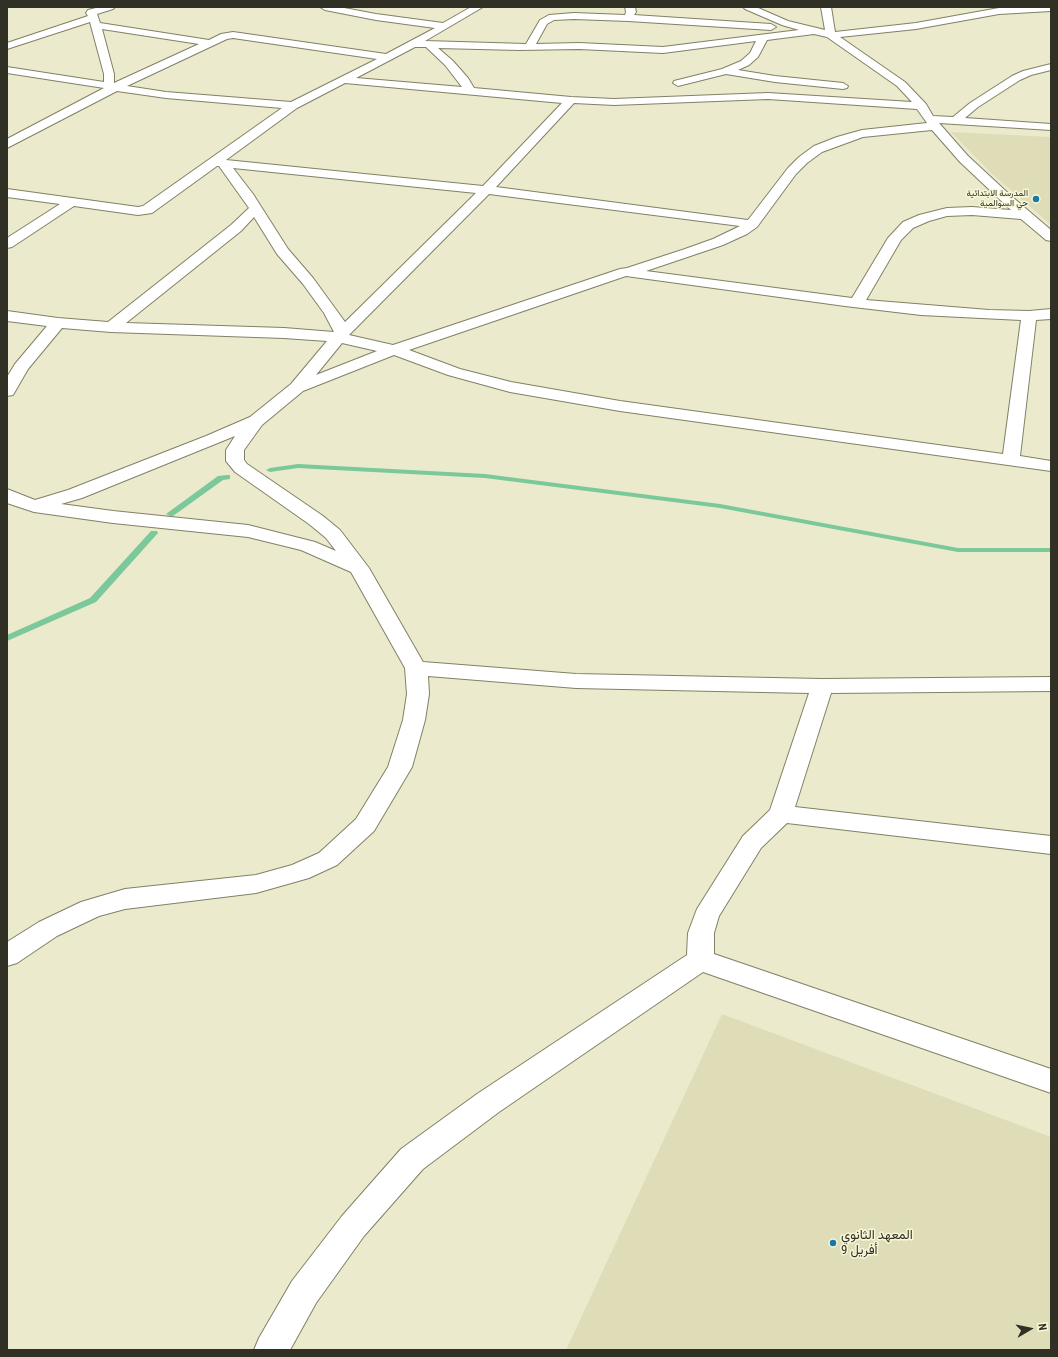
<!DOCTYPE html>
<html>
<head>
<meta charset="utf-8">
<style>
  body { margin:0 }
  #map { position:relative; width:1058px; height:1357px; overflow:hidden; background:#ebeacc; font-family:"Roboto Condensed",sans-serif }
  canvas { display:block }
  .frame { position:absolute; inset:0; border:8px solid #303024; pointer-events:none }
  .north { position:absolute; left:1010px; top:1309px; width:40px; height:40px; -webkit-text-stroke:3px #f8f7d9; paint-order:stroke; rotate:81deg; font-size:11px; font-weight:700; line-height:16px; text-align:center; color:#303024 }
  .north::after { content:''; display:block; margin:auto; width:14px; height:18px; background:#303024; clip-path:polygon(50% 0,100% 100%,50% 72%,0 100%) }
</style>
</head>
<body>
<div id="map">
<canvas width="1058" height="1357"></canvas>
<div class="frame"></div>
<div class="north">N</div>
</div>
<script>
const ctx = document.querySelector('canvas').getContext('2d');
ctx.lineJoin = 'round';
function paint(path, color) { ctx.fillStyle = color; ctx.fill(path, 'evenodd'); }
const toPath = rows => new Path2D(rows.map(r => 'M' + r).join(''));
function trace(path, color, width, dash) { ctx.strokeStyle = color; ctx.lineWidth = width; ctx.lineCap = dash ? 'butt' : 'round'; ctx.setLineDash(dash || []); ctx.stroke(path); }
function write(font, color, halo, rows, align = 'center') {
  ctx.font = font + ' "Roboto Condensed",Vazirmatn,sans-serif'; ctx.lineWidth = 3; ctx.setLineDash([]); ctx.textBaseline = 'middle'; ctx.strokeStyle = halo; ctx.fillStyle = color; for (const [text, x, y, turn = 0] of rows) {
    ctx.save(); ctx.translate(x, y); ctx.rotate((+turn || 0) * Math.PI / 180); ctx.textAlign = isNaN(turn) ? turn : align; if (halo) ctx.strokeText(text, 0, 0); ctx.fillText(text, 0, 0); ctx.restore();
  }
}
paint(toPath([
  [951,132,1051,137,1051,225,991,173],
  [722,1014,1051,1137,1051,1350,566,1350]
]), '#dfddb8');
paint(toPath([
  [298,464,485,474,720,504,958,548,1051,548,1051,552,958,552,720,508,485,478,298,468,270,472,266,470,270,468,298,464],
  [227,475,230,475,230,479,223,480,173,516,170,516,166,514,218,476,227,475],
  [151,531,157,531,158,533,96,602,7,641,7,635,90,598,151,531]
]), '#7bc89a');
const minor = toPath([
  [100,7,115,7,113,9,97,14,100,23,209,40,221,34,233,32,386,54,435,28,376,20,325,10,320,7,339,7,376,14,443,23,471,7,483,7,425,41,526,44,540,20,549,15,574,13,625,15,626,12,625,7,635,7,636,12,634,15,771,24,776,27,771,30,628,21,574,19,554,20,547,24,536,44,579,43,663,47,799,30,782,25,745,9,743,7,756,7,788,21,825,30,821,7,831,7,835,32,916,23,999,8,1051,7,1051,11,999,14,916,29,840,37,905,82,926,104,933,116,953,117,970,103,1012,76,1023,71,1051,64,1051,70,1031,75,1020,80,978,107,965,118,1051,124,1051,130,939,123,968,156,1010,195,1051,230,1051,241,1046,240,1021,219,972,215,947,216,929,221,913,228,901,240,866,300,989,310,1029,311,1051,309,1051,319,1036,320,1020,456,1051,461,1051,471,620,411,510,392,448,375,394,355,303,391,262,425,244,450,244,460,247,464,323,516,340,530,369,568,423,662,576,674,822,679,1051,677,1051,691,831,693,795,807,1051,836,1051,854,787,823,761,848,719,916,714,933,714,954,1051,1069,1051,1093,703,972,499,1112,423,1169,364,1236,316,1303,290,1350,254,1350,259,1338,292,1281,342,1216,401,1149,477,1094,687,955,688,933,697,909,743,836,770,810,809,693,576,688,428,676,429,694,425,720,412,767,374,831,337,865,309,878,256,893,125,909,99,916,57,936,17,963,7,966,7,942,39,922,81,902,125,889,256,875,292,865,319,853,356,819,388,767,403,720,407,694,405,668,351,572,301,550,248,537,113,523,34,512,7,503,7,489,35,500,68,490,206,436,250,417,291,384,327,341,284,338,111,332,62,328,28,369,13,395,7,396,7,377,15,364,47,326,7,321,7,311,58,318,108,322,231,225,249,208,219,166,217,166,152,213,138,215,74,206,12,247,7,248,7,238,60,204,7,197,7,189,138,207,143,206,282,108,166,98,117,91,7,148,7,139,104,88,7,73,7,67,104,82,104,74,90,22,7,49,7,43,88,16,86,13,88,10,100,7],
  [102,29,199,44,114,83,114,74,102,29],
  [814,34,827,37,897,86,912,102,768,93,614,99,571,97,474,88,468,78,453,61,438,48,519,50,579,49,663,53,756,41,750,53,741,61,722,69,674,81,673,83,678,86,726,74,775,82,843,89,847,88,848,86,843,83,775,76,738,70,749,65,758,57,767,40,814,34],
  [233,38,377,59,291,102,166,92,127,86,227,39,233,38],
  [415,47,426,47,445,65,462,87,356,78,415,47],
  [345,83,562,103,483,186,226,160,297,108,345,83],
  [768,99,917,109,927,123,862,130,837,137,814,146,799,157,788,168,748,220,496,187,574,103,614,105,768,99],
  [932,130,960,162,1011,210,972,207,947,208,919,215,903,222,888,238,852,298,646,271,723,245,747,234,757,227,796,174,807,163,822,152,863,137,932,130],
  [233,168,476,193,345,322,313,278,288,249,253,194,233,168],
  [489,194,740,226,713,239,685,249,627,268,620,269,393,345,349,335,489,194],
  [254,217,277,254,303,284,324,313,334,332,284,328,126,323,241,231,254,217],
  [626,276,845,306,921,315,1021,320,1003,454,620,401,511,382,460,369,409,350,626,276],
  [342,343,377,351,316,375,342,343],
  [235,436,226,450,226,461,235,472,309,524,326,538,336,551,315,542,248,525,113,511,61,504,82,498,235,436]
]);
trace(minor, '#828066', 2);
paint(minor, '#fff');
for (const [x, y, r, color] of [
  [1036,199,4,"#1979a6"],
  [833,1243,4,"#1979a6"]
]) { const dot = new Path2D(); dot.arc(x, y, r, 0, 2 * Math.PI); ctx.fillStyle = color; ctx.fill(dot); trace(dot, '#f8f7d9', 1.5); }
write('9px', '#303024', '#f8f7d9', [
  ["المدرسة الابتدائية",1028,194],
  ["حي السوالمية",1028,204]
], 'right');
write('13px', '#303024', '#f8f7d9', [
  ["المعهد الثانوي",841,1236],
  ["9 أفريل",841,1251]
], 'left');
</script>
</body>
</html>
